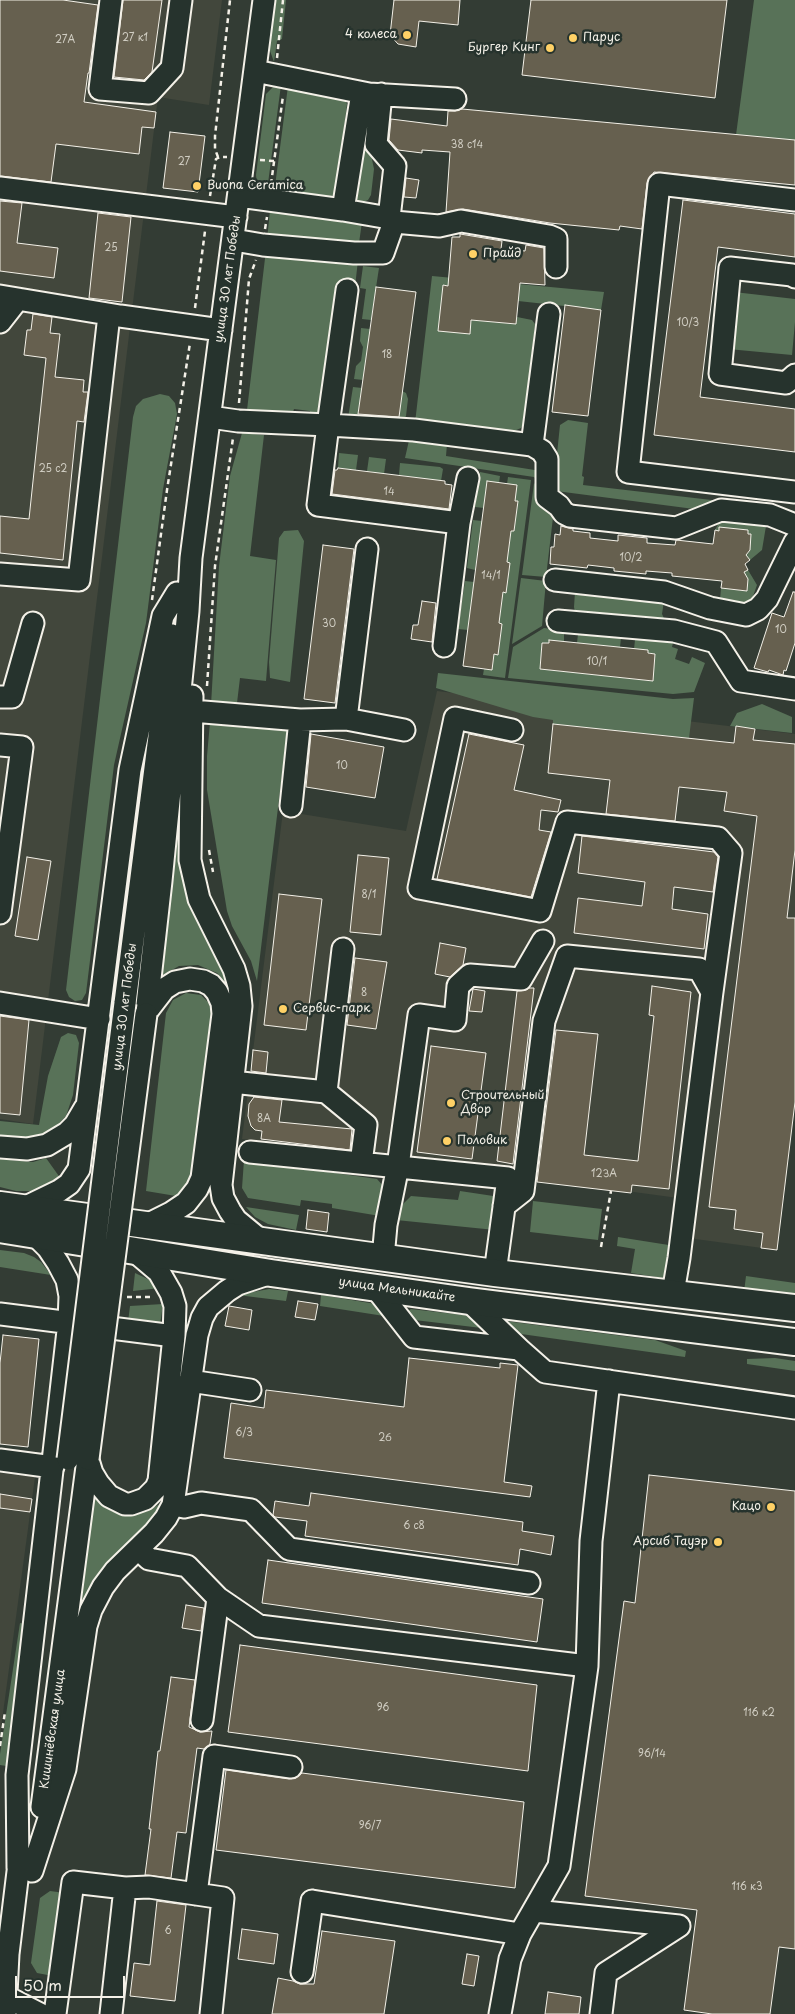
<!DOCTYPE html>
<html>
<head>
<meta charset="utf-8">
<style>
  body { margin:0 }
  #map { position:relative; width:795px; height:2014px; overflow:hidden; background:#333c34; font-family:"Playpen Sans",sans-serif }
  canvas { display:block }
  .scale { position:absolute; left:15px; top:1976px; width:110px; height:22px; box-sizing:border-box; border:2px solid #f4f1e8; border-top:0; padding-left:6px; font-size:15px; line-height:18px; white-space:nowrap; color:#f4f1e8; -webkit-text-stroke:4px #26332d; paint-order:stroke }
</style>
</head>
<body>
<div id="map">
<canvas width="795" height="2014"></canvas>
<div class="scale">50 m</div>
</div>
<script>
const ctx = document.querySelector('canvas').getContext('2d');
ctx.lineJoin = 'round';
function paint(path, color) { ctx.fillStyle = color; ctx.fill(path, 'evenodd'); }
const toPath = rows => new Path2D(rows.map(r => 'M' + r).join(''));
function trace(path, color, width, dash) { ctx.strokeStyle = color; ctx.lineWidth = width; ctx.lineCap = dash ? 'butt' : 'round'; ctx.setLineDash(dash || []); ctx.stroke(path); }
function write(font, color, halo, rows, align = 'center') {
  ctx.font = font + ' "Playpen Sans",sans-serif'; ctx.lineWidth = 5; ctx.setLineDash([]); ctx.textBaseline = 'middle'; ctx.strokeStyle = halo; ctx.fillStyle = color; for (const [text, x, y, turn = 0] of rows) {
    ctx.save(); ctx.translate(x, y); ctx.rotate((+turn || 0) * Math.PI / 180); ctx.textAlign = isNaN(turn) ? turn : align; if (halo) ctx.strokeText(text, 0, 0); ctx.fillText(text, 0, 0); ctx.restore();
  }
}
paint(toPath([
  [0,0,222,0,209,105,158,97,33,1124,0,1119],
  [437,691,795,734,795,1102,777,1250,688,1238,693,1200,242,1139,283,811,406,831],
  [0,1473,35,1477,0,1735]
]), '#42473c');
paint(toPath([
  [276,0,286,0,282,39,277,41,274,62,269,48],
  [754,0,795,0,795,140,736,135],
  [276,84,281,85,267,191,257,184,256,175,266,94],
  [288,86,344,98,347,104,337,189,332,196,325,199,274,194],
  [366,109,369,145,374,169,371,195,368,200,361,203,355,201],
  [270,210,362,222,359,243,267,240],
  [266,250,358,260,355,287,336,285,320,411,316,416,309,417,310,411,294,409,292,415,247,410],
  [363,266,379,268,371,320,362,319,366,289,360,288],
  [432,276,604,292,601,310,518,301,519,295,443,285,470,334,471,320,515,324,517,317,532,320,535,324,525,421,521,428,507,434,415,423],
  [734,292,795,299,795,322,792,355,728,349],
  [361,328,370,329,363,380,354,379,356,366,361,361,363,347,360,341],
  [353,387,362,388,358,415,398,421,402,391,406,393,408,399,406,416,403,421,348,418],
  [160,394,169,396,175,403,177,414,163,489,146,623,114,765,86,993,82,1000,75,1001,69,997,66,990,133,417,136,406,143,399],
  [568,420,588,423,582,476,584,477,583,485,720,501,694,509,556,491,555,473,560,425],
  [242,433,264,435,250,556,276,560,266,681,240,678,237,703,261,706,255,709,211,705,219,566,230,476],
  [410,436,447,444,446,456,541,471,540,484,534,477,405,458],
  [339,453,358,455,356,470,338,468],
  [369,457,386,459,384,474,367,471],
  [400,463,440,467,443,469,441,481,399,475],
  [480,472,500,476,499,483,484,508,475,507],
  [508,477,531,480,505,678,483,675,484,669,492,669,494,654,498,654,502,624,499,623,503,592,506,592,510,563,507,562,511,531,514,531,518,501,515,501,507,484],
  [534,483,554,509,546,577,522,575],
  [473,520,482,521,475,570,467,568],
  [723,520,766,526,762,550,750,560,746,555,750,550,751,534,719,528,719,531,715,530,720,521],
  [298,530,304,541,290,682,270,678,269,662,279,538,284,531],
  [748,570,757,585,752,599,742,603,720,600,721,588,747,591,748,579,744,572],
  [521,578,546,581,542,626,512,644],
  [465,581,474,582,468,630,458,629],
  [575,592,664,601,662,614,668,627,580,617,575,612,574,607],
  [544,628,562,630,564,633,564,642,542,643,540,669,652,681,655,654,634,649,635,640,639,638,673,643,672,647,678,649,675,659,689,664,692,657,705,663,694,692,673,694,508,678,513,647],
  [582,632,619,636,621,638,620,647,577,643,578,634],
  [438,673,673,699,694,698,689,738,553,724,553,720,533,717,436,688],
  [762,704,792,717,792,733,730,726,737,713],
  [210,722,288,725,257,981,251,961,232,926,227,911,207,790,207,756],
  [180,820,182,866,231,989,217,973,198,965,179,966,161,976],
  [186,993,201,995,211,1005,214,1013,193,1178,182,1197,146,1191,166,1013,173,1000],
  [68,1033,76,1035,79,1043,73,1095,66,1116,53,1130,38,1136,22,1138,0,1135,0,1121,39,1125,48,1076,61,1037],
  [46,1158,61,1179,43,1189,33,1191,16,1191,0,1187,0,1159,33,1162],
  [244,1160,377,1179,385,1188,380,1216,332,1208,332,1204,301,1200,300,1206,248,1198,242,1188],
  [460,1191,500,1197,495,1230,396,1220,401,1206,411,1196,458,1200],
  [533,1201,602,1209,598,1240,530,1232],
  [246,1207,299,1215,296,1230,268,1224,255,1217],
  [618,1237,675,1246,670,1279,631,1273,635,1249,617,1246],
  [0,1250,24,1253,34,1257,41,1262,51,1275,0,1267],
  [135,1273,152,1281,160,1288,133,1291],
  [746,1276,795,1283,795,1299,744,1292],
  [269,1289,288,1291,286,1301,237,1295],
  [321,1295,376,1304,384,1316,320,1306],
  [163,1304,160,1325,128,1322,130,1306],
  [411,1309,472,1316,490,1329,406,1319,406,1312],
  [497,1320,655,1340,686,1351,685,1357,514,1333],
  [775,1358,795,1361,795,1371,747,1364,747,1359],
  [94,1491,101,1503,111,1511,122,1514,136,1514,148,1511,163,1502,157,1514,134,1539,105,1565,96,1577,79,1620],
  [20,1623,34,1625,13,1767,0,1765,0,1754],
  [50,1891,65,1893,53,1976,37,1973,31,1963,40,1898]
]), '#587258');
const building = toPath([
  [0,0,63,0,98,5,89,73,88,73,84,102,156,112,154,128,142,127,139,154,56,144,51,182,0,176,0,0],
  [123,0,162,0,152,72,144,80,114,77,123,0],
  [394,0,460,0,458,25,419,21,416,47,398,44,390,35,394,0],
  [531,0,727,0,715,98,522,75,531,0],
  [462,109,795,140,795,185,654,172,647,183,642,229,620,226,619,230,550,223,463,209,446,212,450,152,422,150,422,153,398,150,389,140,391,119,447,126,448,111,455,111,462,109],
  [170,132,205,136,198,192,163,188,170,132],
  [406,178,419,180,416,198,404,197,406,178],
  [683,200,795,214,795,257,718,247,700,397,795,409,795,452,654,435,683,200],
  [0,201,22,203,17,243,58,248,54,278,0,271,0,201],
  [98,213,131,217,122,302,89,298,98,213],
  [460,234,502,241,501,249,525,251,526,245,544,248,545,285,520,283,516,324,471,320,470,334,438,331,443,285,448,286,452,237,460,237,460,234],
  [376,287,416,292,399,417,358,414,376,287],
  [565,305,601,310,588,416,552,412,565,305],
  [33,314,52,317,50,333,60,334,55,377,84,380,83,392,88,392,84,422,77,421,63,560,0,553,0,516,29,519,46,358,24,355,27,330,31,330,33,314],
  [338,468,445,481,445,484,452,485,449,509,332,494,335,470,337,470,338,468],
  [487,481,517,485,515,501,518,501,514,531,511,531,507,562,510,563,506,593,503,592,499,623,502,624,498,655,494,654,492,670,463,666,487,481],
  [561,526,573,529,573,531,590,533,590,538,618,541,618,535,647,538,647,543,675,545,676,540,713,544,715,530,719,531,719,527,748,530,748,534,751,534,750,550,746,555,750,560,745,564,748,570,744,572,748,579,747,591,721,588,722,581,672,576,672,573,646,571,646,574,614,571,614,568,588,565,587,568,550,564,551,547,554,547,555,534,560,535,561,526],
  [323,545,354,549,335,703,304,699,323,545],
  [793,592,795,592,795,643,786,671,784,670,783,675,769,670,768,672,754,668,772,613,784,617,793,592],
  [422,601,436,603,432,642,411,639,413,625,418,625,422,601],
  [549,640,648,650,648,653,655,654,653,681,540,669,542,643,549,643,549,640],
  [553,724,734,743,736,726,755,729,753,740,795,744,795,850,787,918,795,918,795,1102,777,1250,761,1248,763,1233,734,1229,736,1210,709,1207,757,816,724,811,727,792,679,787,675,821,606,814,610,780,548,773,553,724],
  [311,734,384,747,375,798,306,787,311,734],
  [469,734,524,745,514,790,561,800,558,812,541,810,539,830,551,832,531,897,437,879,469,734],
  [582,836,714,852,718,857,713,892,674,887,672,909,708,914,704,949,574,933,578,898,642,906,645,882,578,873,582,836],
  [358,855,389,858,381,935,350,932,358,855],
  [27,857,51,861,38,940,15,936,27,857],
  [279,894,322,899,306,1030,264,1025,279,894],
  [440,943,466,948,463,965,450,977,435,974,440,943],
  [355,958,387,962,376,1029,347,1025,355,958],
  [652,986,691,992,669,1189,632,1185,631,1193,537,1182,556,1030,598,1034,584,1155,638,1161,654,1016,649,1015,652,986],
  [529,988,534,988,513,1164,497,1161,517,991,526,990,529,988],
  [473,989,485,991,482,1012,469,1011,473,989],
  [0,1016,29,1020,20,1115,0,1113,0,1016],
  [431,1046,486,1053,472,1159,417,1152,431,1046],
  [253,1050,268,1052,266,1073,251,1071,253,1050],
  [254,1097,282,1100,279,1122,352,1129,350,1150,261,1139,262,1131,255,1130,251,1126,248,1116,249,1104,254,1097],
  [308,1210,329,1213,327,1232,306,1229,308,1210],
  [298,1301,318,1304,315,1320,295,1317,298,1301],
  [229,1306,252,1310,249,1330,225,1326,229,1306],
  [3,1335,39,1339,28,1447,0,1444,0,1363,3,1335],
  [409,1358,500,1368,500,1363,518,1365,504,1482,532,1486,530,1497,224,1458,231,1403,264,1408,266,1390,404,1407,409,1358],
  [649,1475,795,1491,795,1949,779,1947,770,2014,712,2014,684,2010,697,1910,585,1896,624,1601,635,1603,649,1475],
  [311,1493,523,1522,522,1531,554,1536,551,1555,520,1549,518,1565,305,1536,307,1521,275,1517,273,1515,275,1501,309,1506,311,1493],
  [0,1494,32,1499,30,1512,0,1508,0,1494],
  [268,1560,543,1599,537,1642,262,1603,268,1560],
  [186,1605,204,1608,201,1631,182,1628,186,1605],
  [240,1645,537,1685,528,1771,228,1732,240,1645],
  [171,1677,195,1680,189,1727,200,1732,212,1731,210,1744,204,1749,197,1748,186,1833,177,1832,171,1878,145,1875,151,1829,149,1829,158,1751,160,1751,171,1677],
  [226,1770,289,1779,296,1778,302,1773,524,1802,515,1888,216,1850,226,1770],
  [157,1901,186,1905,175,2001,130,1996,134,1963,150,1965,157,1901],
  [242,1929,278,1934,274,1964,238,1959,242,1929],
  [322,1931,395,1941,384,2014,272,2014,278,1978,293,1981,300,1984,314,1984,322,1931],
  [467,1954,479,1956,474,1986,462,1984,467,1954],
  [548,1992,581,1997,579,2014,545,2014,548,1992]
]);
paint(building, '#66604f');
trace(building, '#f4f1e8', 1);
const minor = toPath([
  [111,0,100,89,149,93,172,68,181,0],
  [255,71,369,94,455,99],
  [381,94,376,144,395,166,389,218],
  [0,188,236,217],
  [239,196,343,210,389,218,394,222],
  [795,200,659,184,628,472,795,492],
  [343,210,362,93],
  [234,240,263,245,354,253,383,253,394,222,439,226,461,221,549,236,556,239,556,267],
  [795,277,792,275,730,268,720,374,786,383,795,375],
  [347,290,328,425,414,430,532,445,542,451,547,459,547,497,559,506,564,513,570,516,676,528,721,510,770,515,795,525],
  [0,296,120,316,221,330],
  [0,322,18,299],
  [210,417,238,421,328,425,318,505,459,523,444,646],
  [532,445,549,314],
  [459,523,468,478],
  [0,574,79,580,109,315],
  [555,580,664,592,710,608,746,615,758,609,767,599,795,542],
  [558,621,674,631,716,642,741,681,795,689],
  [192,696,190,860,199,899,234,969,239,986,241,1006,221,1185,223,1198,230,1211,236,1220,259,1239],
  [0,697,12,697,33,623],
  [192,711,300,720,346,719,367,549],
  [346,719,404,730],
  [512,730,455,718,419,888,540,911,567,822,718,838,731,853,712,992],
  [0,745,22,747,0,913],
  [291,806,300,720],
  [0,1003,99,1019],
  [125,1003,172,635],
  [147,1011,164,989,175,982,190,979,203,981,211,985,217,992,222,1003,223,1014,202,1178,197,1189,186,1203,171,1213,147,1225],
  [146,1014,161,881,188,611,191,558,264,0],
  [232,1082,326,1092,343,949],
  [326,1092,366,1125,361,1163],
  [0,1147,27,1149,47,1145,67,1133,75,1125,85,1108],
  [250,1152,508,1178,495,1273],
  [504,1206,523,1191,544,1021,567,956,699,969,712,992,679,1258,673,1293],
  [24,1208,59,1191,69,1184,79,1169,130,770,163,616,177,593],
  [383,1258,386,1225,398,1166,419,1015,455,1020,458,986,470,975,521,979,543,941],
  [375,1287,414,1337,519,1349,545,1372,795,1408],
  [469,1301,519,1349],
  [0,1314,174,1336],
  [190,1381,250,1390],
  [0,1460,53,1467],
  [88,1460,92,1473,98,1483,109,1496,125,1504,131,1504,145,1499,156,1488,159,1481,174,1336,175,1306,171,1293,159,1272,133,1250],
  [173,1505,184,1507,201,1503,251,1510,289,1549,529,1583],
  [138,1549,149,1559,187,1566,218,1598,259,1626,587,1666,559,1866,520,1934,510,1959,500,2014],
  [587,1666,591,1541,609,1381],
  [202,1720,218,1598],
  [42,1807,88,1459],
  [18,1868,17,1775,69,1322,70,1296,67,1280,58,1263,48,1248,33,1233],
  [32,1871,65,1769,86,1626,91,1610,103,1587,115,1571,154,1533,166,1518,173,1505,197,1335,202,1318,208,1307,227,1291,238,1284,271,1273],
  [196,1894,214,1756,291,1767],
  [535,1911,679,1926,606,1973,601,2014],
  [302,1972,312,1901,520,1934],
  [0,1996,7,1997,40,2014],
  [5,2014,8,1954,20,1855],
  [55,2014,73,1882,125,1888,149,1887,223,1898,211,2014],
  [111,2014,125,1888]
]);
const major = toPath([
  [0,1205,495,1273,795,1308],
  [0,1229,271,1273,469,1301,795,1342]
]);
trace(minor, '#f4f1e8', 25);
trace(major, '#f4f1e8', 30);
trace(toPath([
  [277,58,283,0],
  [218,157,215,149,215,136,230,0],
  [260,160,274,161],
  [271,184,283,96],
  [210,196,216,159,220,157,227,157],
  [265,229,267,217],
  [195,308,205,231],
  [239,403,249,279,256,260],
  [152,600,167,490,190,343],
  [207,686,215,566,233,438],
  [209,850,213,872],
  [601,1247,611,1191],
  [127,1297,152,1297],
  [0,1746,5,1712]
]), '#f4f1e8', 2.5, [5, 4]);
trace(minor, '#26332d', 21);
trace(major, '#26332d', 26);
const minorBridge = toPath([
  [68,1459,125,1003],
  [88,1459,146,1014]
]);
trace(minorBridge, '#f4f1e8', 25, []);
trace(minorBridge, '#26332d', 21);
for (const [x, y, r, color] of [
  [407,35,5,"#ffd166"],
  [573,38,5,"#ffd166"],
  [550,48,5,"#ffd166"],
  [197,186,5,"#ffd166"],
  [473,254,5,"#ffd166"],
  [283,1009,5,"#ffd166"],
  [451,1103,5,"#ffd166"],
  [447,1141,5,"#ffd166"],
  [771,1507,5,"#ffd166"],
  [718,1542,5,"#ffd166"]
]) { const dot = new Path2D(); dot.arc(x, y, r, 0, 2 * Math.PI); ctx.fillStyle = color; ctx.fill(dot); trace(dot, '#26332d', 2); }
write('10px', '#d0cdc2', null, [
  ["27 к1",135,38],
  ["27А",65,40],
  ["38 с14",467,145],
  ["27",184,162],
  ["25",111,248],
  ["10/3",688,323],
  ["18",387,355],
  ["25 с2",53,469],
  ["14",389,492],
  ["10/2",631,558],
  ["14/1",491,576],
  ["30",329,624],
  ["10",781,630],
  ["10/1",597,662],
  ["10",342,766],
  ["8/1",369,895],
  ["8",364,993],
  ["8А",264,1119],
  ["123А",604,1174],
  ["6/3",244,1433],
  ["26",385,1438],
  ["6 с8",414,1526],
  ["96",383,1708],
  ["116 к2",759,1713],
  ["96/14",652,1754],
  ["96/7",370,1826],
  ["116 к3",747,1887],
  ["6",168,1931]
]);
write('12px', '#f4f1e8', '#26332d', [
  ["4 колеса",397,35,"right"],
  ["Парус",583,38],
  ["Бургер Кинг",540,48,"right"],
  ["Buona Ceramica",207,186],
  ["Прайд",483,254],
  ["Сервис-парк",293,1009],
  ["Строительный",461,1096],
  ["Двор",461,1110],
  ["Половик",457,1141],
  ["Кацо",761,1507,"right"],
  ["Арсиб Тауэр",708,1542,"right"]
], 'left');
write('12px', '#f4f1e8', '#26332d', [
  ["улица 30 лет Победы",228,279,-82],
  ["улица 30 лет Победы",125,1007,-83],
  ["улица Мельникайте",397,1290,8],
  ["Кишинёвская улица",53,1729,-82]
]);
</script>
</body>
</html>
